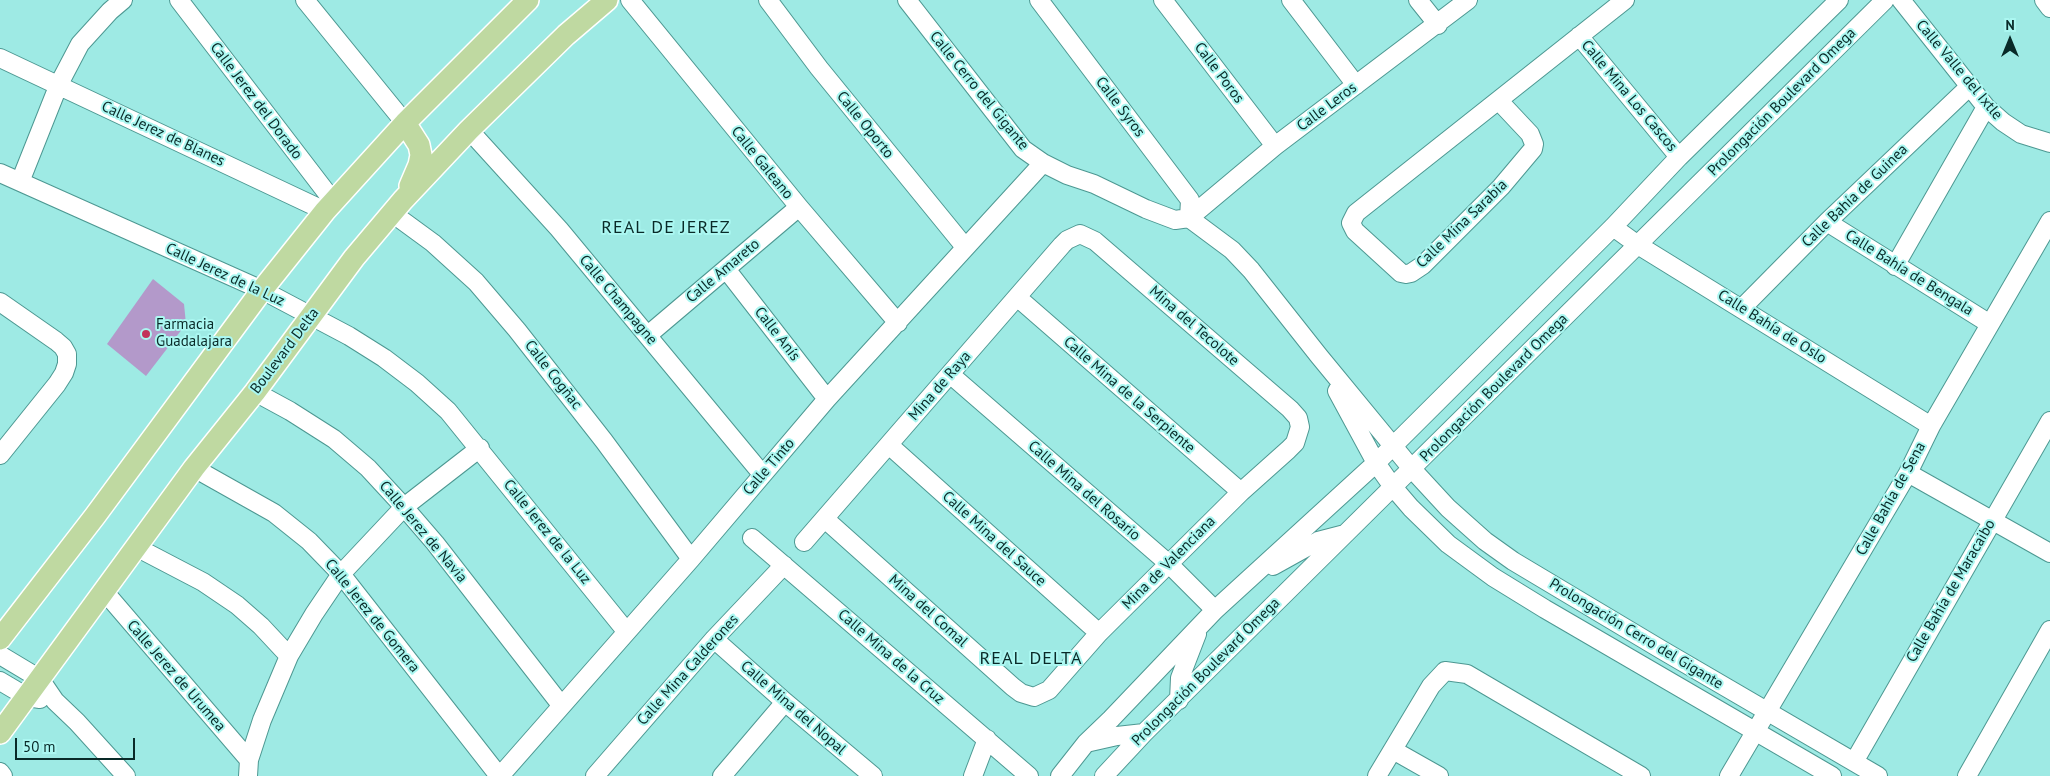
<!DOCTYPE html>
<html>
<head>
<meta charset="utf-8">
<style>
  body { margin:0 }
  #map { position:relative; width:2050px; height:776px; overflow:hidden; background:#9eeae4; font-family:"PT Sans",sans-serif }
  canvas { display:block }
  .north { position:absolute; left:1985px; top:15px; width:50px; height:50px; -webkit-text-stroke:4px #abf7f1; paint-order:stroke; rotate:0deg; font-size:14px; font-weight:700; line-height:20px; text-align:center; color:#092a28 }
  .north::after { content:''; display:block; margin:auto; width:18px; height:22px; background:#092a28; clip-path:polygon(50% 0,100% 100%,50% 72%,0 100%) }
  .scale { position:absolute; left:15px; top:738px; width:120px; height:22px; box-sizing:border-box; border:2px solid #092a28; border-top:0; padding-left:6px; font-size:15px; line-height:18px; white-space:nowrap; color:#092a28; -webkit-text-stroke:4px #abf7f1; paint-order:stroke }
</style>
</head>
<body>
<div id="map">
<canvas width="2050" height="776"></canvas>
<div class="north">N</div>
<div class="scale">50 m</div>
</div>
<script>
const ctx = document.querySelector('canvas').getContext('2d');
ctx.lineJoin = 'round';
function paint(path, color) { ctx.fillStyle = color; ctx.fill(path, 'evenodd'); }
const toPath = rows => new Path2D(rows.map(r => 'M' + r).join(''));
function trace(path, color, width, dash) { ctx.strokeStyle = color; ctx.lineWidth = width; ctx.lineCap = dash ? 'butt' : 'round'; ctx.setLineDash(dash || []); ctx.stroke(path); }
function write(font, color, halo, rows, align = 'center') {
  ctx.font = font + ' "PT Sans",sans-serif'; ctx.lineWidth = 4; ctx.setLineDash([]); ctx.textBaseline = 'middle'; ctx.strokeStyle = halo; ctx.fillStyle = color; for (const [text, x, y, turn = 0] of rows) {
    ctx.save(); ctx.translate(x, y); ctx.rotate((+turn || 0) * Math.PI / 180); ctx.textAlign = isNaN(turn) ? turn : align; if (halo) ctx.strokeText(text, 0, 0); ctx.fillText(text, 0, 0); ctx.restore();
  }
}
paint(toPath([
  [153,279,184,304,186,324,146,376,107,344]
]), '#b399ca');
const minor = toPath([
  [179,0,333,201],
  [305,0,405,123],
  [630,0,799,207,898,323],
  [768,0,819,68,965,247],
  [907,0,1023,149,1043,163,1067,175,1094,184,1146,209,1175,220,1189,218,1232,250,1251,270,1319,356,1412,469,1448,508,1485,541,1513,561,1662,650,1878,776],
  [1039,0,1190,200,1189,218],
  [1163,0,1275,146],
  [1291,0,1356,85],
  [1418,0,1438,25],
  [1901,0,1986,107,2003,122,2021,134,2050,143],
  [2044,0,2050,8],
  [1579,36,1679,157],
  [0,58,325,211],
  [1499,101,1530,134,1534,144,1533,149,1501,187,1423,265,1411,273,1406,274,1401,273,1355,231,1351,223,1356,213,1625,0],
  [469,130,559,229,762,474],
  [0,173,262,290,349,336,384,358,417,383,448,411,626,631],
  [20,182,59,84,80,44,110,11,123,0],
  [392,213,433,243,476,282,517,330,604,441,691,559],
  [1189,218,1275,146,1468,0],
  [1827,222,1990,324],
  [1613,227,1638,245,1931,426],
  [1895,266,1986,107],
  [726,269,827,399],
  [1017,297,1241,492],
  [0,302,56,341,63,347,67,354,67,364,64,373,57,384,0,455],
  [1742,308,1827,222,1970,86],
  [648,335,799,207],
  [951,375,1169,564,1215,610],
  [1337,391,1376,463,1393,487,1411,508,1448,544,1493,577,1545,609,1832,776],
  [255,392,290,411,334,439,368,468,404,507,435,543,561,705],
  [889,445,1099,633],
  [194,468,274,513,309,541,341,574,499,776],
  [1908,473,2050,553],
  [752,538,1029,776],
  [804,542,1062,245,1067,240,1080,234,1095,241,1290,409,1298,418,1300,427,1295,443,1288,450,1241,492,1099,633,1049,690,1034,697,1021,693,1013,687,825,519],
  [136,547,203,582,237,605,261,626,289,656],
  [1273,566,1318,541,1345,534],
  [104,591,249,760],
  [714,639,785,702,873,776],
  [0,655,40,679,55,701,77,722,126,776],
  [0,681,27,697,40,699],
  [1179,700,1180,678,1197,634],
  [1086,743,1117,736,1144,733],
  [1393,750,1439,776],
  [1854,762,2050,421],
  [0,772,3,776],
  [248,776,249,760,262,720,289,656,314,614,341,574,404,507,480,448],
  [500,776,691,559,827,399,1043,163],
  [595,776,714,639,784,565],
  [722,776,785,702],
  [973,776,987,739],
  [1060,776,1086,743,1111,719,1215,610,1376,463,1613,227,1679,157,1839,0],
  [1104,776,1144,733,1885,0],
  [1377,776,1431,686,1445,671,1467,674,1641,776],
  [1729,776,1908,473,1931,426,2050,221],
  [1967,776,2050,630]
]);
const major = toPath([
  [405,123,419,145,421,155,419,165,410,186],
  [0,639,95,516,262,290,325,211,405,123,528,0],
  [0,733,194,468,255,392,354,258,403,200,469,130,566,35,607,0]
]);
trace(minor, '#4d9892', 20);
trace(major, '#fff', 24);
trace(minor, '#fff', 18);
trace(major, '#bfd9a1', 21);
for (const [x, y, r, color] of [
  [146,334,5,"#c2335b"]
]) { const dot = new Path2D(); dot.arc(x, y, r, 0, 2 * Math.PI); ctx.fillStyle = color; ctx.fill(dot); trace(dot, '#abf7f1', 2); }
write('15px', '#092a28', '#abf7f1', [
  ["Calle Valle del Ixtle",1959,70,50],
  ["Calle Poros",1219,73,53],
  ["Calle Cerro del Gigante",979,91,51],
  ["Calle Mina Los Cascos",1629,96,50],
  ["Calle Jerez del Dorado",256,101,53],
  ["Prolongación Boulevard Omega",1782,102,-45],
  ["Calle Syros",1120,107,53],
  ["Calle Leros",1327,107,-37],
  ["Calle Oporto",865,125,51],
  ["Calle Jerez de Blanes",163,134,25],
  ["Calle Galeano",762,163,51],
  ["Calle Bahía de Guinea",1855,196,-44],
  ["Calle Mina Sarabia",1462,224,-44],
  ["Calle Amareto",723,271,-40],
  ["Calle Bahía de Bengala",1909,273,32],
  ["Calle Jerez de la Luz",225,275,25],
  ["Calle Champagne",618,300,50],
  ["Mina del Tecolote",1194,326,41],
  ["Calle Bahía de Oslo",1772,327,32],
  ["Calle Anís",777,334,52],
  ["Boulevard Delta",285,351,-53],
  ["Calle Cogñac",553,375,52],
  ["Mina de Raya",940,386,-49],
  ["Prolongación Boulevard Omega",1494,388,-45],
  ["Calle Mina de la Serpiente",1129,395,41],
  ["Calle Tinto",769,467,-49],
  ["Calle Mina del Rosario",1084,491,41],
  ["Calle Bahía de Sena",1891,499,-61],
  ["Calle Jerez de Navia",423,532,50],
  ["Calle Jerez de la Luz",547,532,51],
  ["Calle Mina del Sauce",994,539,42],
  ["Mina de Valenciana",1169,563,-45],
  ["Calle Bahía de Maracaibo",1951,591,-60],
  ["Mina del Comal",928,611,42],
  ["Calle Jerez de Gomera",372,616,51],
  ["Prolongación Cerro del Gigante",1636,634,31],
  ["Calle Mina de la Cruz",891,657,41],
  ["Calle Mina Calderones",688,670,-48],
  ["Prolongación Boulevard Omega",1206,672,-45],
  ["Calle Jerez de Urumea",176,676,49],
  ["Calle Mina del Nopal",793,708,41]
]);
write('15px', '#092a28', '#abf7f1', [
  ["Farmacia",156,325],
  ["Guadalajara",156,342]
], 'left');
ctx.letterSpacing = '1px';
write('18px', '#092a28', '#abf7f1', [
  ["REAL DE JEREZ",666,228],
  ["REAL DELTA",1031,659]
]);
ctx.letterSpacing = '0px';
</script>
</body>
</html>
